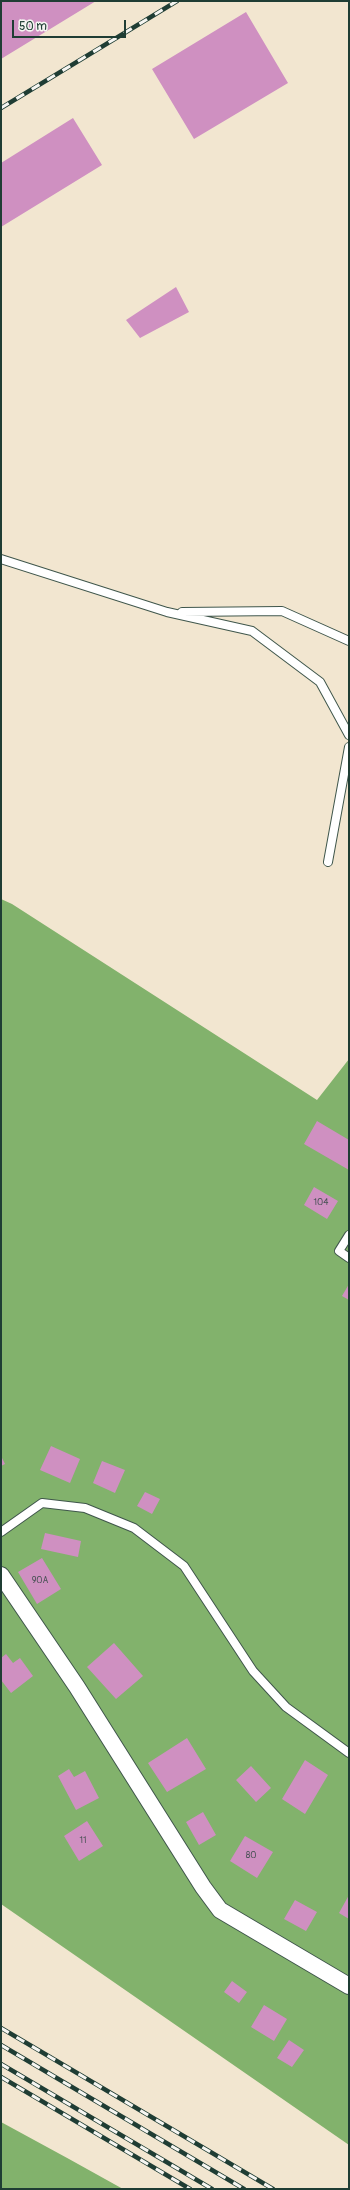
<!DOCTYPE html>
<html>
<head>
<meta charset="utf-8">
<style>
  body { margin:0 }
  #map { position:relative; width:350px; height:2190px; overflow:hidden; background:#f2e6d0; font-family:Pangolin,sans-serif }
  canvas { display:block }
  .frame { position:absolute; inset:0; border:2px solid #1f3d34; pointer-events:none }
  .scale { position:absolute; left:12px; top:20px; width:114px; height:18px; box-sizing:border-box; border:2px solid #1f3d34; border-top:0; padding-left:5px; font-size:12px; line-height:14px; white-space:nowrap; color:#1f3d34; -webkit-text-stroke:3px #f6f6f2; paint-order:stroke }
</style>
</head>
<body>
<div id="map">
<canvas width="350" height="2190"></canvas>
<div class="frame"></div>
<div class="scale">50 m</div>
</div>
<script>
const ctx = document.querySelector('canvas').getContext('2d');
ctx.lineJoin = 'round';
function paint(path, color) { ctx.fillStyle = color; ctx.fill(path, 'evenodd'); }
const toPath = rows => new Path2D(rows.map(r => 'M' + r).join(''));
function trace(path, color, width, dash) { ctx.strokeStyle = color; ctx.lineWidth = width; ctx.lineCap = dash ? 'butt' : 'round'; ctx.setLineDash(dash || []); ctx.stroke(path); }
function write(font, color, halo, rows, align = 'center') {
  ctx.font = font + ' Pangolin,sans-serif'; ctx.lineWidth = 3; ctx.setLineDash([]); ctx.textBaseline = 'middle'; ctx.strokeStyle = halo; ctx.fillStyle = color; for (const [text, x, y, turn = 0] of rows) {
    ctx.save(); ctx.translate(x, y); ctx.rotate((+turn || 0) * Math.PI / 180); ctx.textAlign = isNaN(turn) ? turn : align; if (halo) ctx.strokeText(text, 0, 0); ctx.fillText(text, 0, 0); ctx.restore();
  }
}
paint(toPath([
  [1,899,12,904,317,1100,349,1059,349,2145,1,1904],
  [1,2122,69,2159,123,2189,1,2189]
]), '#82b26c');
paint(toPath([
  [1,1,96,1,1,59],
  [246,12,288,83,194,139,152,69],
  [73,118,102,165,1,227,1,163],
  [176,287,189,312,140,338,126,320],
  [317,1121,349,1140,349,1170,304,1144],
  [314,1187,338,1201,327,1219,304,1205],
  [349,1284,349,1300,342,1296],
  [51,1446,80,1459,70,1483,40,1470],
  [1,1456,5,1464,1,1466],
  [102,1461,125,1470,115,1493,93,1483],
  [145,1492,160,1499,152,1514,137,1506],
  [45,1533,81,1541,78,1557,41,1549],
  [42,1558,61,1589,37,1604,18,1572],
  [114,1643,143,1676,116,1699,87,1667],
  [6,1654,13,1663,20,1658,33,1676,11,1693,1,1680,1,1658],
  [187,1738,206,1769,167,1792,148,1763],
  [305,1760,328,1775,305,1814,282,1799],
  [251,1766,271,1788,256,1802,236,1780],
  [69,1769,74,1777,85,1771,99,1798,76,1810,58,1776],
  [203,1812,216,1835,199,1845,186,1822],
  [87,1821,103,1846,79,1861,64,1836],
  [245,1836,273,1852,257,1878,230,1861],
  [349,1895,349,1919,339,1913],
  [295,1900,317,1912,306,1931,284,1919],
  [232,1981,247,1992,239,2003,224,1992],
  [264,2005,287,2019,274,2041,251,2027],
  [289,2040,304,2050,292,2067,277,2058]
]), '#cf90c1');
const lane = toPath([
  [1,559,167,612,252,631,320,682,349,735],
  [182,612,282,611,349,641],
  [328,862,349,747],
  [349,1235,339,1251,349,1258],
  [1,1532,42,1503,85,1508,134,1528,184,1566,253,1671,286,1707,349,1753]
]);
const street = toPath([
  [1,1575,77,1687,203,1887,220,1910,349,1986]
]);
trace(lane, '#3f564b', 10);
trace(street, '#3f564b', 18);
trace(lane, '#fff', 8);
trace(street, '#fff', 16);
const rail = toPath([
  [1,108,177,1],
  [1,2028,273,2189],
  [1,2045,244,2189],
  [1,2064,212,2189],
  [1,2077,190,2189]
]);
trace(rail, '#1f3d34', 4.5);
trace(rail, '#f6f6f2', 3, [9]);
write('9px', '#4b5257', null, [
  ["104",321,1203],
  ["90А",40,1581],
  ["11",83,1841],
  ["80",251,1856]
]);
</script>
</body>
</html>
